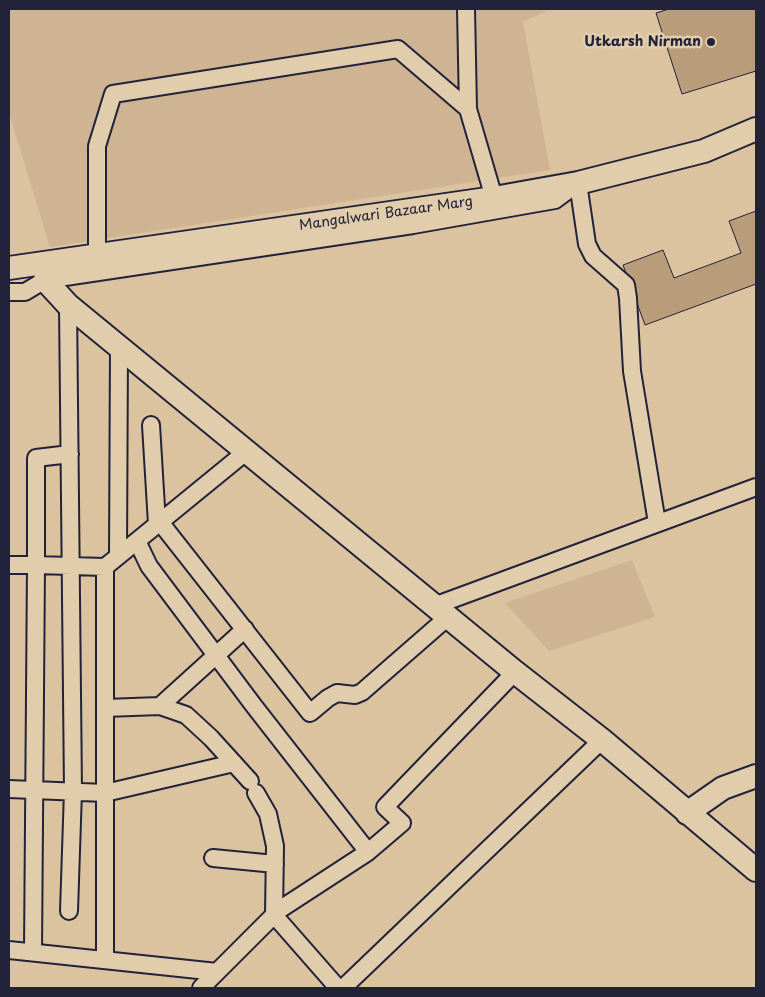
<!DOCTYPE html>
<html>
<head>
<meta charset="utf-8">
<style>
  body { margin:0 }
  #map { position:relative; width:765px; height:997px; overflow:hidden; background:#dbc39f; font-family:"Playpen Sans",sans-serif }
  canvas { display:block }
  .frame { position:absolute; inset:0; border:10px solid #22223b; pointer-events:none }
</style>
</head>
<body>
<div id="map">
<canvas width="765" height="997"></canvas>
<div class="frame"></div>
</div>
<script>
const ctx = document.querySelector('canvas').getContext('2d');
ctx.lineJoin = 'round';
function paint(path, color) { ctx.fillStyle = color; ctx.fill(path, 'evenodd'); }
const toPath = rows => new Path2D(rows.map(r => 'M' + r).join(''));
function trace(path, color, width, dash) { ctx.strokeStyle = color; ctx.lineWidth = width; ctx.lineCap = dash ? 'butt' : 'round'; ctx.setLineDash(dash || []); ctx.stroke(path); }
function write(font, color, halo, rows, align = 'center') {
  ctx.font = font + ' "Playpen Sans",sans-serif'; ctx.lineWidth = 5; ctx.setLineDash([]); ctx.textBaseline = 'middle'; ctx.strokeStyle = halo; ctx.fillStyle = color; for (const [text, x, y, turn = 0] of rows) {
    ctx.save(); ctx.translate(x, y); ctx.rotate((+turn || 0) * Math.PI / 180); ctx.textAlign = isNaN(turn) ? turn : align; if (halo) ctx.strokeText(text, 0, 0); ctx.fillText(text, 0, 0); ctx.restore();
  }
}
paint(toPath([
  [9,9,550,9,523,22,550,170,50,247,9,113],
  [632,560,655,617,549,651,505,603]
]), '#ceb492');
const building = toPath([
  [669,9,756,9,756,71,682,94,656,13,669,9],
  [756,211,756,284,645,325,623,265,663,250,674,278,741,253,729,221,756,211]
]);
paint(building, '#b99c79');
trace(building, '#22223b', 1);
const street = toPath([
  [466,9,468,109],
  [97,255,97,146,113,94,398,49,468,109,494,198],
  [9,292,25,292,45,280,413,225,555,200,578,183,587,244,593,256,626,285,628,298,632,371,657,523],
  [68,305,73,791,69,911],
  [151,425,157,524],
  [160,522,310,713,328,698,337,693,355,695,362,692,448,617],
  [137,541,149,566,254,706,368,852],
  [118,556,119,346],
  [9,565,36,565,36,458,70,454],
  [434,606,756,487],
  [160,706,245,629],
  [105,708,160,706,186,715,211,738,250,781],
  [9,789,105,793,234,763],
  [256,793,268,814,275,846,274,915,338,988],
  [213,858,275,864],
  [9,950,217,972],
  [33,952,36,565,105,567,247,451],
  [105,960,105,567],
  [201,988,279,910,368,852,402,823,385,807,515,672],
  [343,988,602,740]
]);
const secondary = toPath([
  [9,268,494,198,578,183,704,151,756,129],
  [45,280,68,305,515,672,602,740,756,870],
  [687,813,723,788,756,776]
]);
trace(street, '#22223b', 20);
trace(secondary, '#22223b', 26);
trace(street, '#e1cdac', 16);
trace(secondary, '#e1cdac', 22);
for (const [x, y, r, color] of [
  [711,42,5,"#22223b"]
]) { const dot = new Path2D(); dot.arc(x, y, r, 0, 2 * Math.PI); ctx.fillStyle = color; ctx.fill(dot); trace(dot, '#e1cdac', 2); }
write('bold 14px', '#22223b', '#e1cdac', [
  ["Utkarsh Nirman",701,42]
], 'right');
write('14px', '#22223b', '#e1cdac', [
  ["Mangalwari Bazaar Marg",386,214,-8]
]);
</script>
</body>
</html>
